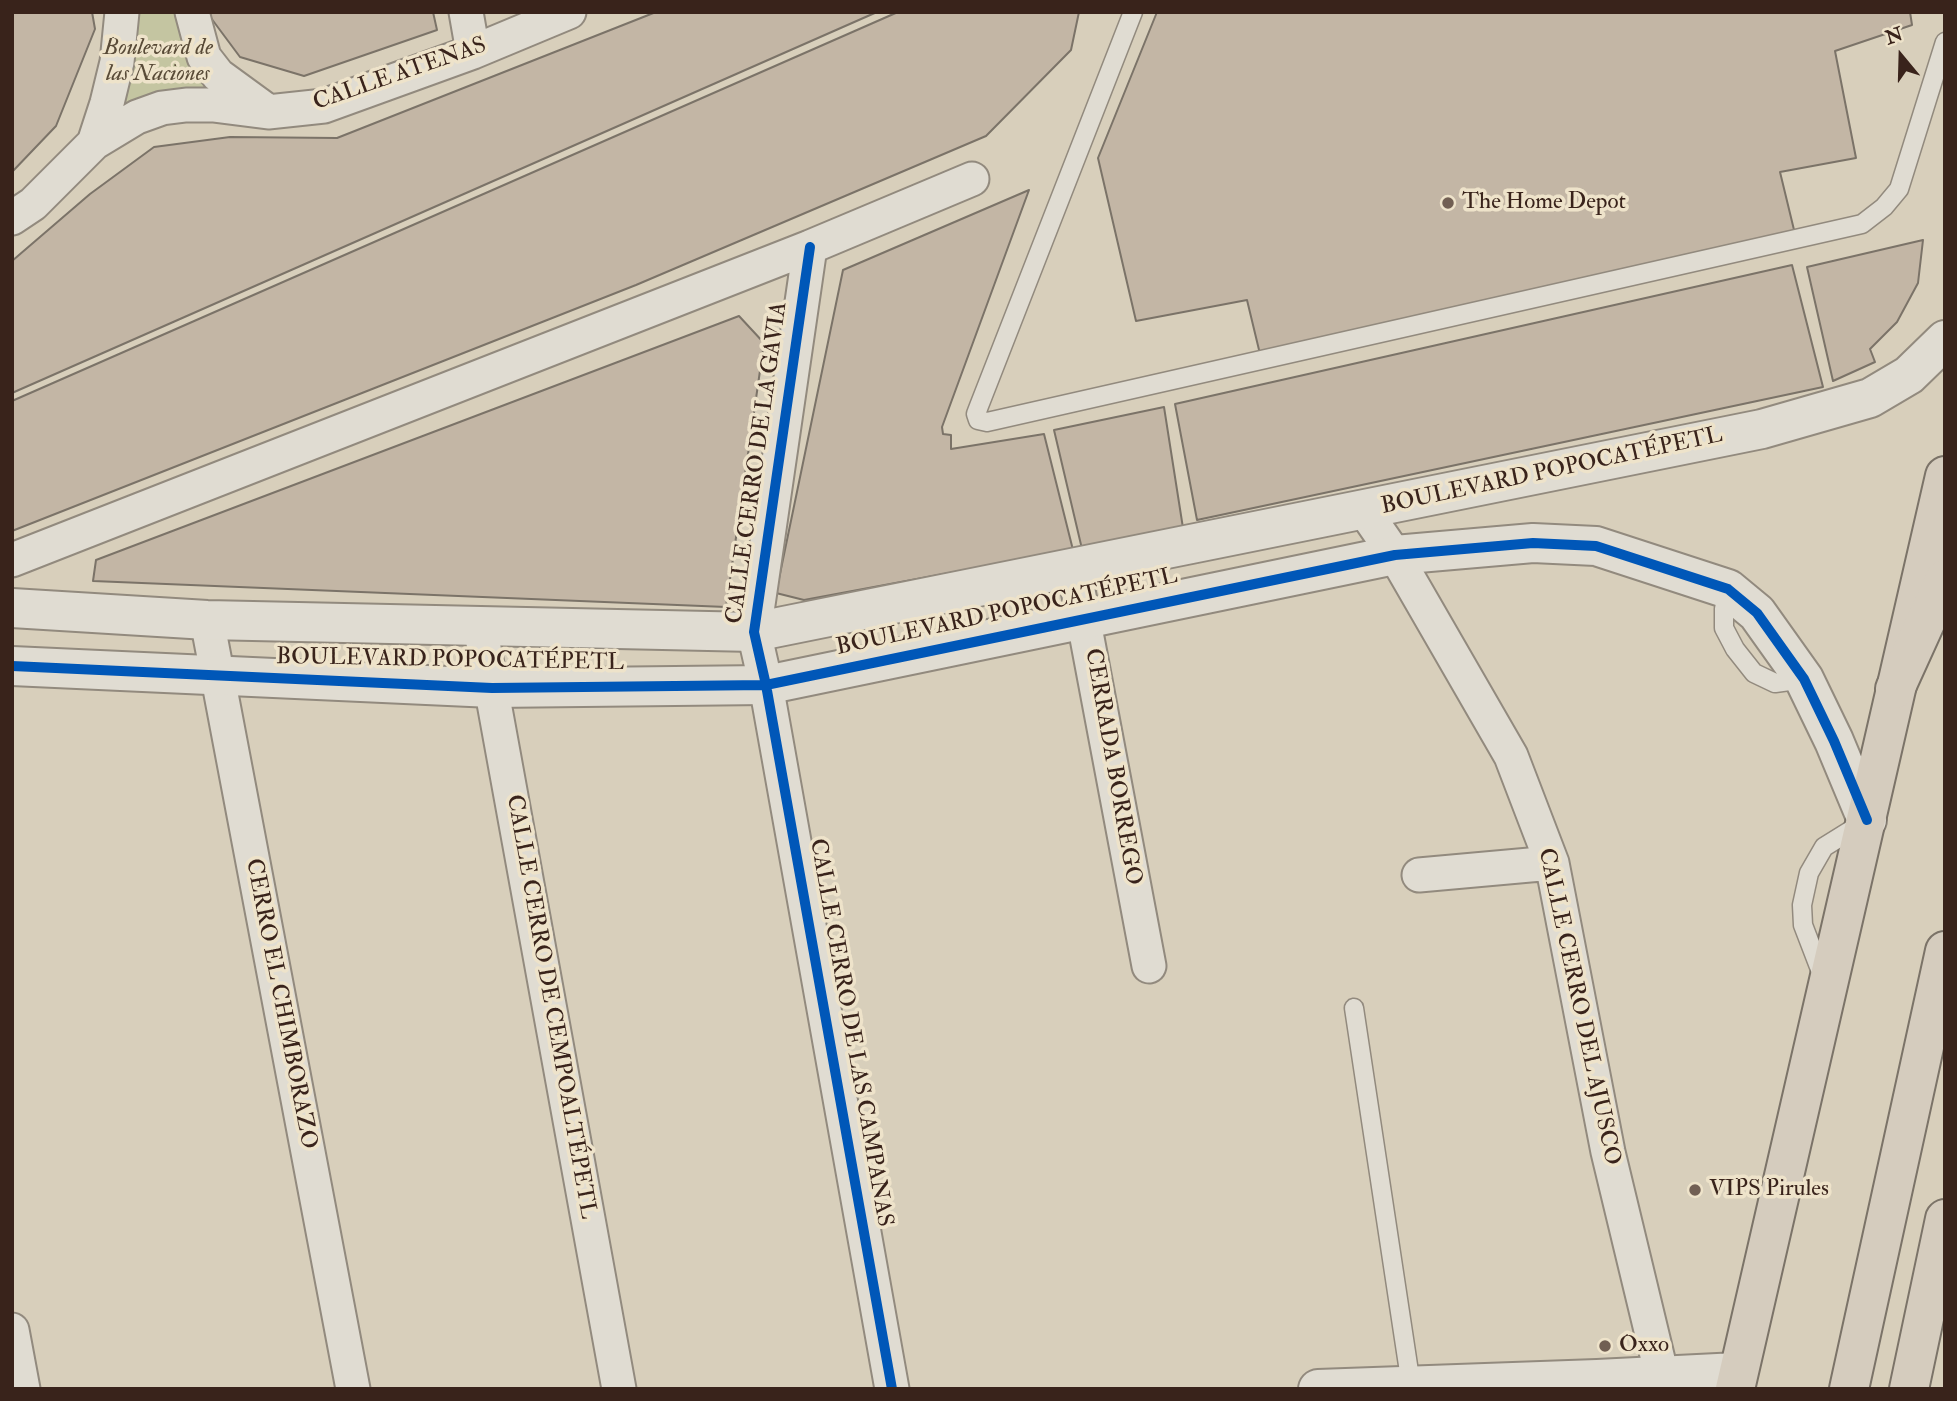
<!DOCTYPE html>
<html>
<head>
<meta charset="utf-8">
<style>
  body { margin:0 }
  #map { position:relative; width:1957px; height:1401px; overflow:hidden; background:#d8cfbb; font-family:"IM FELL Double Pica",serif }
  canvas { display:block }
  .frame { position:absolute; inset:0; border:14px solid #39231b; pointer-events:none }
  .north { position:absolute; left:1866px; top:21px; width:70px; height:70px; -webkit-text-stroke:5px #eee3ca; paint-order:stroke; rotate:341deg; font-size:19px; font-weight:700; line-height:28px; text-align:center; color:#39231b }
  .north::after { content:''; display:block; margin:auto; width:24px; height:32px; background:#39231b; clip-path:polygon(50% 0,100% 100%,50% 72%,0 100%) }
</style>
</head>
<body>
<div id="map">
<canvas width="1957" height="1401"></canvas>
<div class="frame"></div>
<div class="north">N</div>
</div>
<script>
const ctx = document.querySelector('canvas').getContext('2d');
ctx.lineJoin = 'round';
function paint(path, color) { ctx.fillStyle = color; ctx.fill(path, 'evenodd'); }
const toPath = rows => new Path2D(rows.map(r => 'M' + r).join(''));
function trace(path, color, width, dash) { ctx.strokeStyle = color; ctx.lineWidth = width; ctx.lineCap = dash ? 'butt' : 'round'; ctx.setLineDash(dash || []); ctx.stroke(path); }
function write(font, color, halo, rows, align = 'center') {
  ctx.font = font + ' "IM FELL Double Pica",serif'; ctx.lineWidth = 7; ctx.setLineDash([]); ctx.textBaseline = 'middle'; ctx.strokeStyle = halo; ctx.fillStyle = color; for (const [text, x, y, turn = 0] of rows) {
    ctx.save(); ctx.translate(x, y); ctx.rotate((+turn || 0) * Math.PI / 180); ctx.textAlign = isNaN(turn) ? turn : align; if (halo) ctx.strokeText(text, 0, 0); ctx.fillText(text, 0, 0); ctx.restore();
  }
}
paint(toPath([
  [122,12,192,12,213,105,94,143]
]), '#c4c5a1');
const building = toPath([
  [12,12,92,12,95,29,56,126,12,172,12,12],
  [210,12,433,12,437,30,304,76,240,57,211,18,210,12],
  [656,12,877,12,12,393,12,261,90,194,154,147,230,137,337,138,656,12],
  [898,12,1079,12,1071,50,986,136,636,285,12,531,12,401,898,12],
  [1157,12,1910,12,1912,25,1835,51,1856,158,1780,172,1795,234,1260,354,1247,300,1136,321,1098,158,1157,12],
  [1029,190,942,427,943,434,951,435,951,449,1044,434,1073,550,804,600,776,593,843,270,1029,190],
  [1923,240,1918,283,1897,322,1870,349,1875,362,1833,381,1807,267,1923,240],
  [1792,265,1823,387,1197,520,1175,404,1792,265],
  [739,316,764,343,726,607,93,581,96,560,739,316],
  [1164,407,1183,528,1082,549,1054,430,1164,407]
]);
paint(building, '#c3b6a5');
trace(building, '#7b7368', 2);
const service = toPath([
  [1133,12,979,406,976,414,978,420,987,422,996,420,1862,224,1884,207,1899,189,1945,42],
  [1728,589,1724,609,1724,628,1735,649,1754,673,1775,683,1804,679],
  [1823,977,1803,925,1802,905,1809,873,1824,847,1861,824],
  [1354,1008,1411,1385]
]);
const minor = toPath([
  [192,12,204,57,218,75,266,110],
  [466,12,473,52],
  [94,143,107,103,117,62,122,12],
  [12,218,33,204,94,143,137,117,162,108,186,105,213,105,268,112,324,106,473,52,569,12],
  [810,247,754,632,766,685,892,1389],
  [1364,510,1395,555,1511,756,1552,863,1608,1152,1662,1376],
  [12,560,810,247,972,179],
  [1074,569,1149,966],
  [207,620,353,1389],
  [480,626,619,1389],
  [1419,875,1552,863],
  [12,1330,23,1389]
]);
const tertiary = toPath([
  [12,608,207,620,754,632,1762,429,1870,398,1909,375,1945,340],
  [12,666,492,688,766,685,1395,555,1533,543,1596,546,1728,589,1757,613,1804,679,1834,741,1867,820],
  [1318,1389,1597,1379,1738,1372]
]);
const primary = toPath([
  [1735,1389,1945,476]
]);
const trunk = toPath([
  [1895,689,1945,579],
  [1849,1389,1945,951],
  [1909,1389,1945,1219]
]);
trace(service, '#928a7e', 21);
trace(minor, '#928a7e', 37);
trace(tertiary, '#928a7e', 42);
trace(primary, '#7b7368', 42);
trace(trunk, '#7b7368', 42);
trace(service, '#e0dcd2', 18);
trace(minor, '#e0dcd2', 33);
trace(tertiary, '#e0dcd2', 38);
trace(primary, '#d5ccbe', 38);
trace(trunk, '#d5ccbe', 38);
trace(toPath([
  [810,247,754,632,766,685,892,1389],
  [12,666,492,688,766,685,1395,555,1533,543,1596,546,1728,589,1757,613,1804,679,1834,741,1867,820]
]), '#0057b8', 10);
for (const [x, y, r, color] of [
  [1448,203,7,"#715f53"],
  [1695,1190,7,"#715f53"],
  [1605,1346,7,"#715f53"]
]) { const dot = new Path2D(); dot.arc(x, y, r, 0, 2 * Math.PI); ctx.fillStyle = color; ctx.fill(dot); trace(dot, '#eee3ca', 2.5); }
write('italic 23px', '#584a37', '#eee3ca', [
  ["Boulevard de",158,49],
  ["las Naciones",158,75]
]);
write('23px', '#39231b', '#eee3ca', [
  ["CALLE ATENAS",400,75,-19],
  ["CALLE CERRO DE LA GAVIA",758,463,-82],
  ["BOULEVARD POPOCATÉPETL",1552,472,-12],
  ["BOULEVARD POPOCATÉPETL",1007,613,-12],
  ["BOULEVARD POPOCATÉPETL",450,661,1],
  ["CERRADA BORREGO",1112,767,80],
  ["CERRO EL CHIMBORAZO",280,1004,79],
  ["CALLE CERRO DE CEMPOALTÉPETL",550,1007,80],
  ["CALLE CERRO DEL AJUSCO",1578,1007,78],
  ["CALLE CERRO DE LAS CAMPANAS",850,1033,80]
]);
write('23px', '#39231b', '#eee3ca', [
  ["The Home Depot",1462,203],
  ["VIPS Pirules",1709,1190],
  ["Oxxo",1619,1346]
], 'left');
</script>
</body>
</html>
